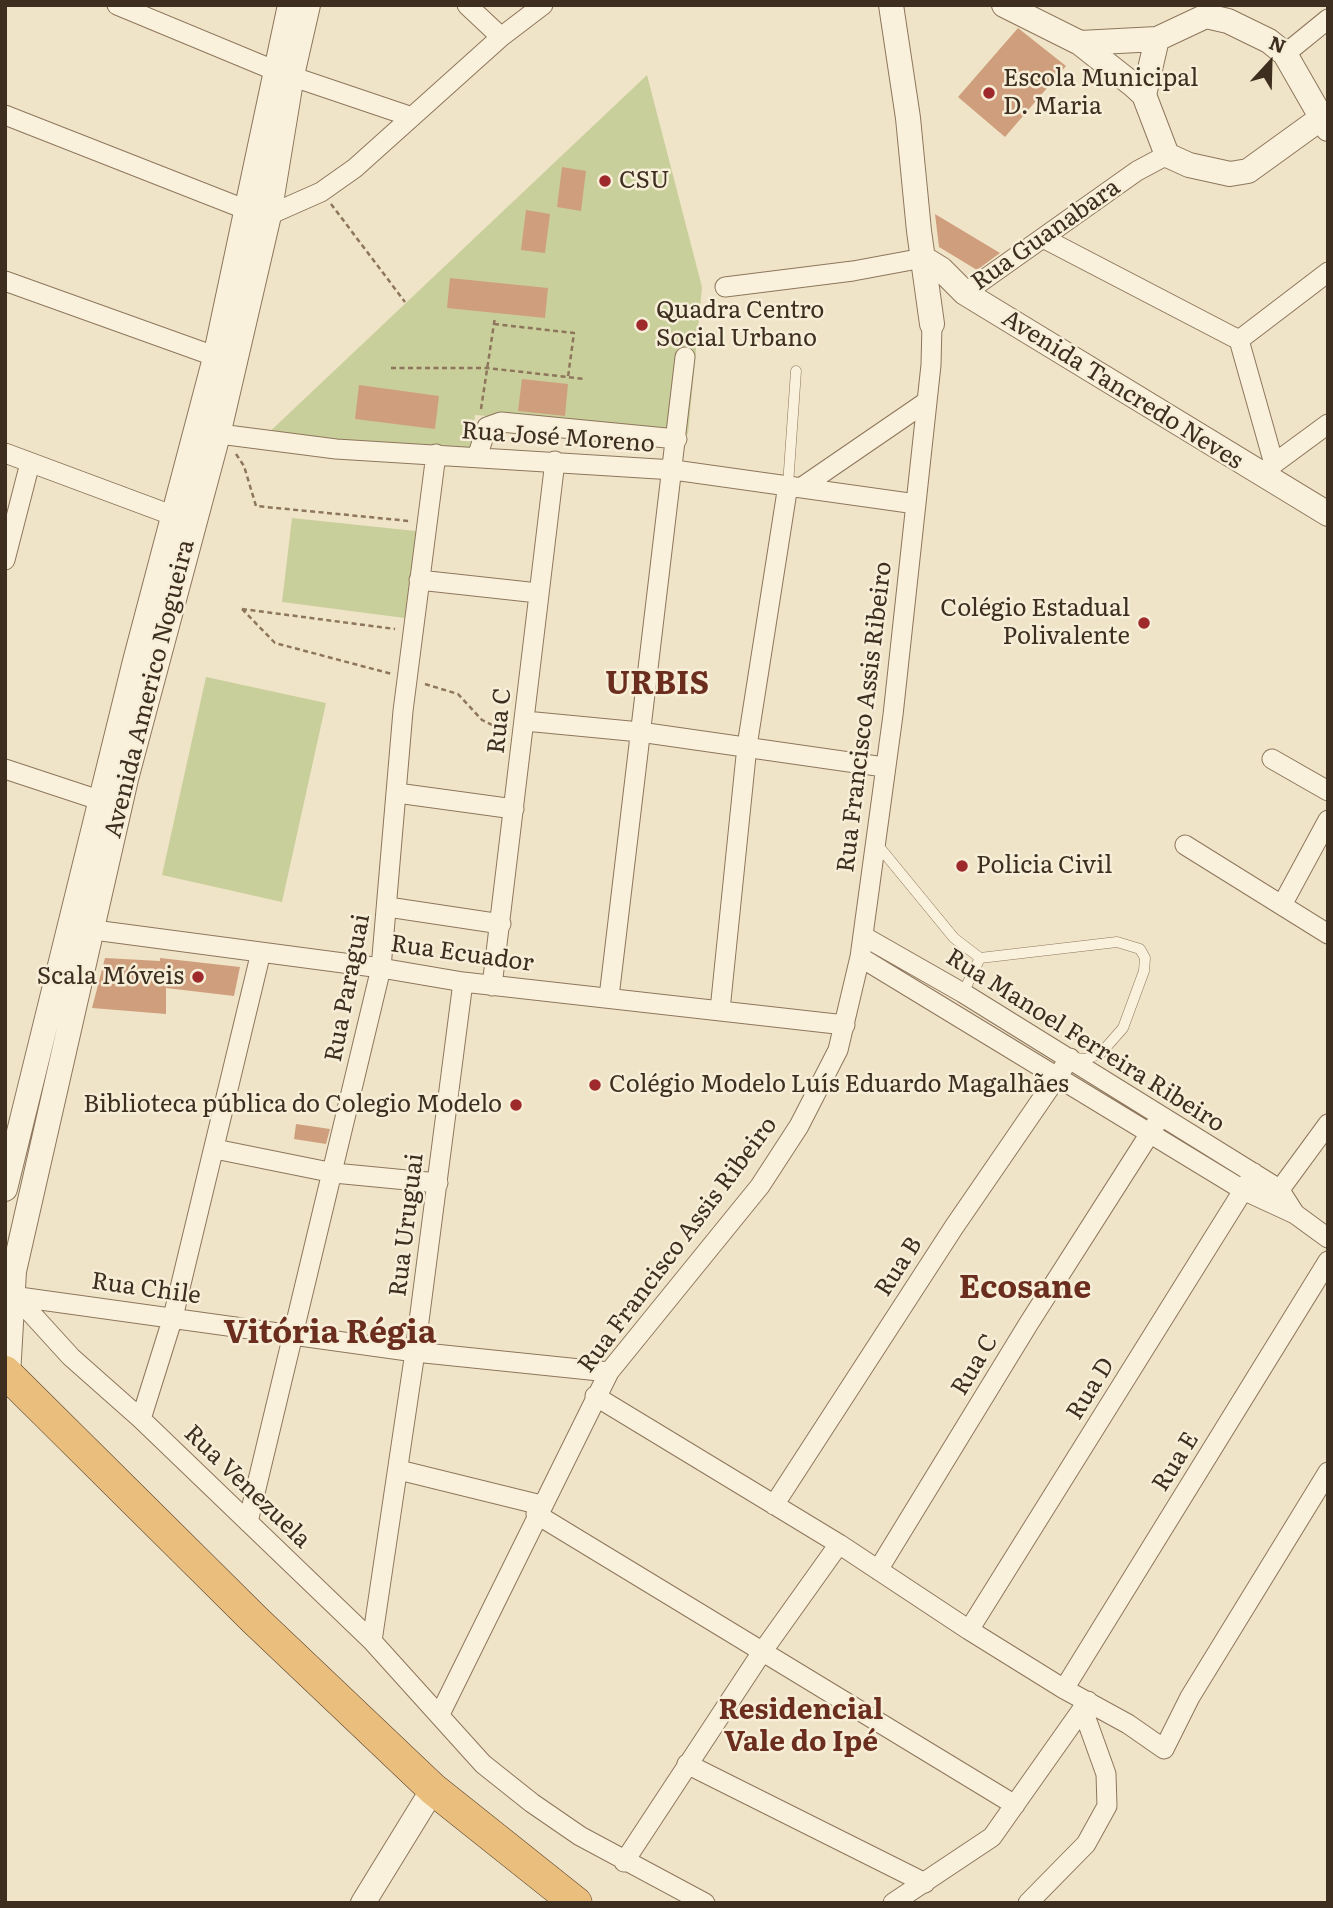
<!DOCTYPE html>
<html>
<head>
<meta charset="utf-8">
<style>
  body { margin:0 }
  #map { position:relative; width:1333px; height:1908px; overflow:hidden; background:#f0e4c8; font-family:Literata,serif }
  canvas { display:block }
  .frame { position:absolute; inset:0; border:7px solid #3d2e20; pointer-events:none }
  .north { position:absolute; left:1235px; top:28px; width:70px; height:70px; -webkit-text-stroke:5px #f7eed8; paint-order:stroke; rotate:22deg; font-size:19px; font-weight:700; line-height:28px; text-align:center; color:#3d2e20 }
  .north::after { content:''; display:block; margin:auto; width:24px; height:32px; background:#3d2e20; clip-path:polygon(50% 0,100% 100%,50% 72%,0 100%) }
</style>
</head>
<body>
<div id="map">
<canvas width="1333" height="1908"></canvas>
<div class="frame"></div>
<div class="north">N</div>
</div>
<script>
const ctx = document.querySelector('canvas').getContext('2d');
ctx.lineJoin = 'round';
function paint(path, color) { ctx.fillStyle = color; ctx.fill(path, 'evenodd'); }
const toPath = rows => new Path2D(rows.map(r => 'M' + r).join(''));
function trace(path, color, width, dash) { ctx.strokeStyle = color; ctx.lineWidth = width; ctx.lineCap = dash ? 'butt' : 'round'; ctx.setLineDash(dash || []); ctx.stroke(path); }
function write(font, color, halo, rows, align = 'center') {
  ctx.font = font + ' Literata,serif'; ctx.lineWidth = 5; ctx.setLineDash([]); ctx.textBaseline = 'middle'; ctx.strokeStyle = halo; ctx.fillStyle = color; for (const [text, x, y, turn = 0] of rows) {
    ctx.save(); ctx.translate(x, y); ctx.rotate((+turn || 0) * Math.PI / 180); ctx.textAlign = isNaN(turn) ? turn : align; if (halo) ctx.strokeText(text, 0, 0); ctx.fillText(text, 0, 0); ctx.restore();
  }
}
paint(toPath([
  [647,75,702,287,688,434,475,415,469,464,263,438],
  [292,518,425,532,412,619,282,602],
  [206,677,326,703,282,902,162,875]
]), '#c9cf9b');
paint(toPath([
  [1018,28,1066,66,1005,137,958,97],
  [562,167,586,171,581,211,557,207],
  [526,210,550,214,545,253,521,250],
  [935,214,1000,253,977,270,939,247],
  [450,278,548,288,545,318,447,308],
  [522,379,568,384,565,416,518,411],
  [359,385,439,396,435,429,355,419],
  [105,958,160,961,160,958,240,967,234,996,166,988,166,1014,92,1008],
  [296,1124,330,1129,326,1144,294,1139]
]), '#cf9f7d');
const service = toPath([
  [788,485,796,371],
  [876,843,954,938,980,958,1117,942,1140,949,1145,958,1144,971,1123,1028,1101,1053,1086,1059,1074,1058],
  [963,993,980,958]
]);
const minor = toPath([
  [117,5,276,71,412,117],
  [467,5,501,37],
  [1285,54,1328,19],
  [5,115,247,210,269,215,321,192,355,168,501,37,543,5],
  [1043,238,1239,340,1274,464],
  [5,281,228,361],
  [725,287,853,271,923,258],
  [965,293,1137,171,1167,155],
  [1239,340,1328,272],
  [204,432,336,449,674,470,916,504],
  [5,453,185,520],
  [477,457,487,427,501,422,677,439],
  [1264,471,1328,424],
  [802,487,926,402],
  [5,560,30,463],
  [419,580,538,593],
  [525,721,640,732,884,767],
  [1272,759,1328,791],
  [5,769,114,805],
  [397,793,514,809],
  [1185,845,1328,934],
  [1282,905,1328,820],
  [388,907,501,924],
  [79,928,381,968,463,982,845,1025],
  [863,936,963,993,1279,1189,1295,1214],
  [860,957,1243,1190,1295,1214,1328,1238],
  [492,986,555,461],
  [609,997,685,357],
  [720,1010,747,746,788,485],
  [215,1149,334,1173,438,1183],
  [1273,1199,1328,1124],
  [12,1296,415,1352,609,1372],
  [20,1297,30,1312,71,1357,141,1419,372,1641,483,1764,532,1803,580,1836,705,1903],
  [595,1396,839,1544,969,1630,1064,1689,1128,1724,1164,1749,1190,1697,1328,1472],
  [141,1419,173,1317,261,952],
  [399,1470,541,1505],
  [774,1505,954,1227,1070,1058],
  [536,1514,1015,1805],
  [248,1522,381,968,403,711,436,454],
  [878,1570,1029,1323,1161,1116],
  [969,1630,1254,1173],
  [372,1641,415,1352,463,982],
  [1064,1689,1328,1261],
  [440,1714,609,1372,760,1186,799,1126,838,1050,860,957,893,715,931,365,932,324],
  [687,1764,925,1883],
  [624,1862,762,1652,839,1544],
  [893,1903,992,1837,1088,1701],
  [1028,1903,1086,1844,1107,1806,1106,1774,1083,1710]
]);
const tertiary = toPath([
  [891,5,908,118,919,231,932,324],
  [1004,5,1080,43,1132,84,1144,95,1167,155,1189,165,1230,174,1248,171,1320,119],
  [1080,43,1157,39,1206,16,1228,21,1269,41,1285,54,1328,129],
  [1144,95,1157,39],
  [923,258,941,269,965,293,1328,514],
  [5,1189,135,661,215,358,290,5],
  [8,1375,14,1271,126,779,218,435,269,215,292,75,308,5],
  [363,1903,433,1789]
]);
const trunk = toPath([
  [5,1372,255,1620,433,1789,576,1903]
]);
trace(service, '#8d765c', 11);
trace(minor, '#8d765c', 21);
trace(tertiary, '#8d765c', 26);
trace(trunk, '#5b4430', 33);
trace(toPath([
  [331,204,405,302],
  [494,324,574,333,568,377],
  [391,368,487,368,585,379],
  [481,409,495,317],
  [236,454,244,466,256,506,409,521],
  [242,609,395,629],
  [242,609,275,643,392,674],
  [425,684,458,694,482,720,504,731]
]), '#8d765c', 2.5, [5, 3.5]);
trace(service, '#faf1dc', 10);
trace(minor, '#faf1dc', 19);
trace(tertiary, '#faf1dc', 24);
trace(trunk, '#eabe7c', 32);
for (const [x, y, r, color] of [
  [989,93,7,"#9e2a2b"],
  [605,181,7,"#9e2a2b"],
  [642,325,7,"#9e2a2b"],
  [1144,623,7,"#9e2a2b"],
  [962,866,7,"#9e2a2b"],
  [198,977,7,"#9e2a2b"],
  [595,1085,7,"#9e2a2b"],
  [516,1105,7,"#9e2a2b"]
]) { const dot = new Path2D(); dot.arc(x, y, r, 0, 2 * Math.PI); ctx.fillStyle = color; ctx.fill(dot); trace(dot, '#f7eed8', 2.5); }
write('24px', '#3d2e20', '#f7eed8', [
  ["Escola Municipal",1003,79],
  ["D. Maria",1003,107],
  ["CSU",619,181],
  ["Quadra Centro",656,311],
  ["Social Urbano",656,339],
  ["Colégio Estadual",1130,609,"right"],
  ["Polivalente",1130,637,"right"],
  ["Policia Civil",976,866],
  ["Scala Móveis",184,977,"right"],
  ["Colégio Modelo Luís Eduardo Magalhães",609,1085],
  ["Biblioteca pública do Colegio Modelo",502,1105,"right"]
], 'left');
write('24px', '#3d2e20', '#f7eed8', [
  ["Rua Guanabara",1046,235,-35],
  ["Avenida Tancredo Neves",1122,390,32],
  ["Rua José Moreno",558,438,4],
  ["Avenida Americo Nogueira",150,689,-76],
  ["Rua Francisco Assis Ribeiro",865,717,-83],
  ["Rua C",500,721,-84],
  ["Rua Ecuador",462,954,8],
  ["Rua Paraguai",348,988,-79],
  ["Rua Manoel Ferreira Ribeiro",1085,1041,32],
  ["Rua Uruguai",407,1225,-83],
  ["Rua Francisco Assis Ribeiro",678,1245,-53],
  ["Rua B",899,1267,-57],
  ["Rua Chile",146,1289,8],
  ["Rua C",975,1365,-59],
  ["Rua D",1091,1389,-58],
  ["Rua E",1176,1462,-58],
  ["Rua Venezuela",247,1487,44]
]);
write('bold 28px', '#6b2e1e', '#f7eed8', [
  ["Residencial",801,1711],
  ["Vale do Ipé",801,1743]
]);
write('bold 32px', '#6b2e1e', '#f7eed8', [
  ["URBIS",657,685],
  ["Ecosane",1025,1289],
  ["Vitória Régia",330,1334]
]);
</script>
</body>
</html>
